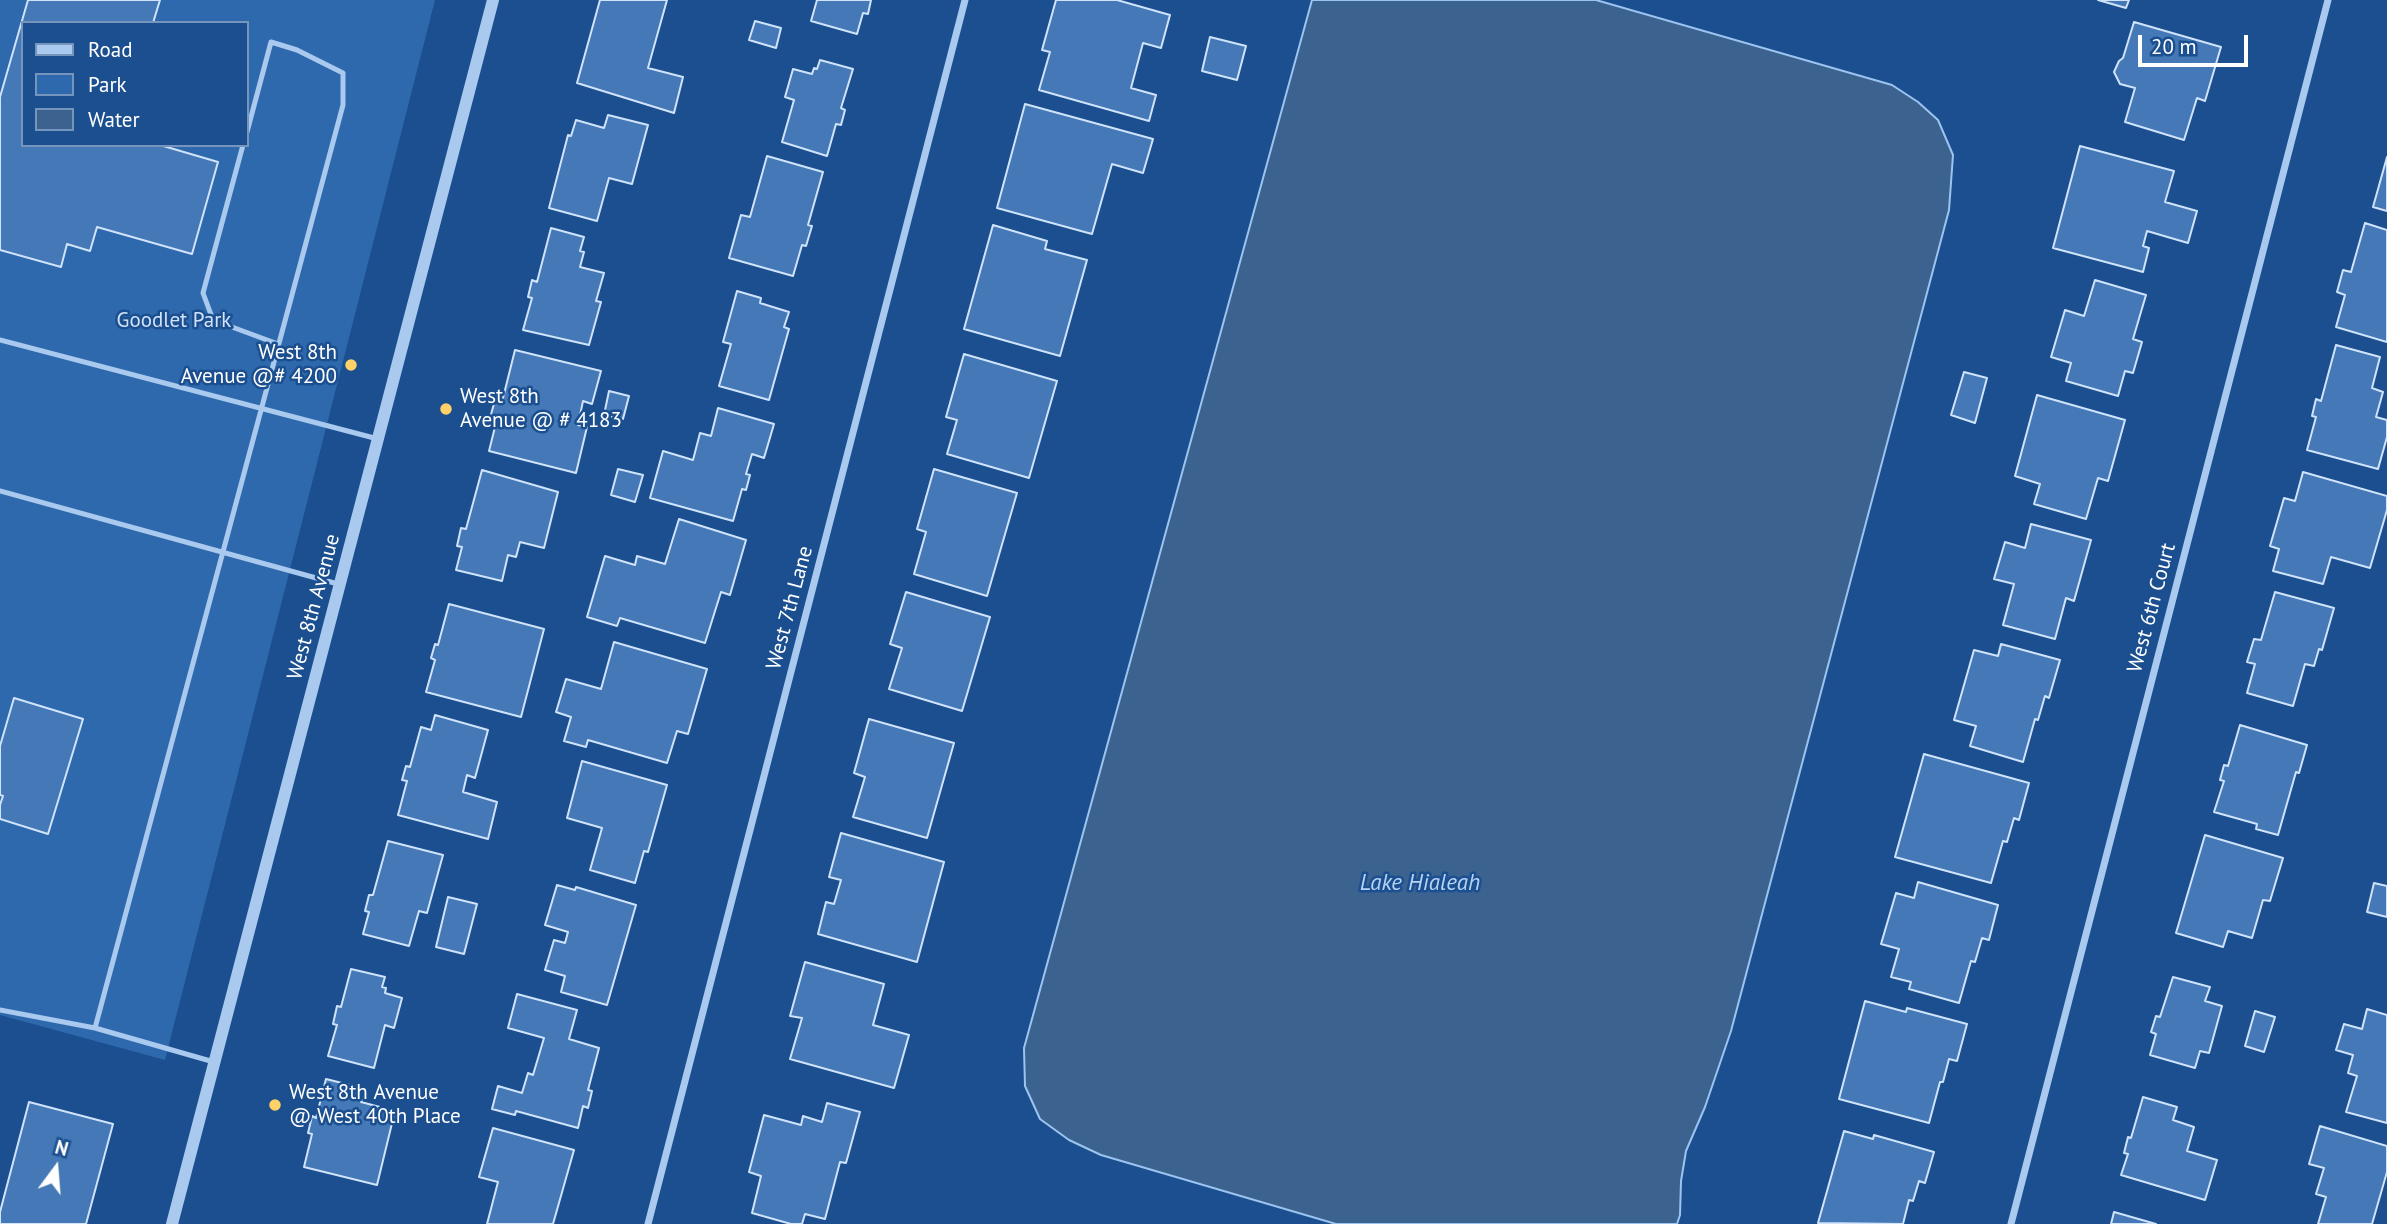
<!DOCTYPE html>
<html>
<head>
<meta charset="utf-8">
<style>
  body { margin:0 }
  #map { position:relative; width:2387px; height:1224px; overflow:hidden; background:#1b4f8f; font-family:"PT Sans",sans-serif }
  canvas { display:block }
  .legend { position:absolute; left:21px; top:21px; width:228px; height:126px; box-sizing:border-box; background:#1b4f8f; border:2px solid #7695bc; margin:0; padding:9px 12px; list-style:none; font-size:21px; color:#fff }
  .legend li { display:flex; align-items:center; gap:14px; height:35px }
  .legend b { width:35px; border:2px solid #7695bc }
  .north { position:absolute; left:21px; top:1133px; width:70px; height:70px; -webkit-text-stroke:5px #1b4f8f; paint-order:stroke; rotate:16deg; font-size:19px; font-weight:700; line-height:28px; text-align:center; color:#fff }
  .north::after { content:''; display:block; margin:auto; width:24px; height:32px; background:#fff; clip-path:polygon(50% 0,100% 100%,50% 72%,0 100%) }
  .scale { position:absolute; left:2138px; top:35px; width:110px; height:32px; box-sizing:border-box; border:4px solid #fff; border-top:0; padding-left:9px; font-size:21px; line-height:24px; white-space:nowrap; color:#fff; -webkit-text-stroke:5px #1b4f8f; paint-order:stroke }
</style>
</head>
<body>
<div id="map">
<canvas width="2387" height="1224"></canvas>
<ul class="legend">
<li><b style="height:9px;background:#a9c9ee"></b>Road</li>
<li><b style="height:19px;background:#2e69ad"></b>Park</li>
<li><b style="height:19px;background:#3c6290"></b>Water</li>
</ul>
<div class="north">N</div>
<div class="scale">20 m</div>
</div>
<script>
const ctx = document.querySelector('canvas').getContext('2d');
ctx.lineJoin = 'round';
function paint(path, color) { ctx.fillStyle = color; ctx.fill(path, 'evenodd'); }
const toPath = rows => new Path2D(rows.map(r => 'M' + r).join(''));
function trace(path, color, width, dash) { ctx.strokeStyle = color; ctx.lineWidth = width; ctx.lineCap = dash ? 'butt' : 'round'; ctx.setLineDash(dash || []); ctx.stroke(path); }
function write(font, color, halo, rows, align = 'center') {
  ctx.font = font + ' "PT Sans",sans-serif'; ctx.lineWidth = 5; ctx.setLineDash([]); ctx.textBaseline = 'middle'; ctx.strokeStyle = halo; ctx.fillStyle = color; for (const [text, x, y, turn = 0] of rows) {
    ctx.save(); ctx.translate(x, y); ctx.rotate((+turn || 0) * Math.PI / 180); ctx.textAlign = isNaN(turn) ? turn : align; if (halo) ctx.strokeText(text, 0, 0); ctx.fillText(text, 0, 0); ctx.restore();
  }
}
paint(toPath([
  [0,0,435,0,165,1060,0,1015],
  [23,23,247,23,247,145,23,145]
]), '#2e69ad');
const water = toPath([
  [1312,0,1596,0,1892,85,1918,102,1938,120,1953,155,1949,210,1731,1031,1705,1107,1686,1151,1681,1181,1680,1215,1677,1224,1336,1224,1101,1155,1069,1140,1040,1119,1025,1086,1024,1048,1312,0]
]);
paint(water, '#3c6290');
trace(water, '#9cc4f0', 2);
const building = toPath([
  [28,0,160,0,153,23,23,23,23,145,160,145,218,162,192,254,97,227,90,251,67,244,61,267,0,250,0,97,28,0],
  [600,0,667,0,648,68,683,77,674,113,577,83,600,0],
  [817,0,871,0,868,14,863,13,857,34,811,21,817,0],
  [1056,0,1117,0,1170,15,1161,48,1143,43,1131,88,1156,95,1149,121,1039,90,1050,52,1042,50,1056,0],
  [2098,0,2129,0,2126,8,2098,0],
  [755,21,781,28,776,48,749,40,755,21],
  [2134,22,2221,47,2205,101,2197,98,2184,140,2125,122,2135,88,2120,84,2114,72,2119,61,2123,58,2134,22],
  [1210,37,1246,46,1237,80,1202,71,1210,37],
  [820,60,853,69,841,108,845,110,841,125,836,124,827,156,782,142,794,100,785,97,793,69,812,74,814,68,817,69,820,60],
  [1025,104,1153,139,1143,173,1112,164,1092,234,997,208,1025,104],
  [608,115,648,125,632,184,609,178,597,221,549,208,568,135,571,136,576,120,604,128,608,115],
  [2080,146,2174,171,2165,202,2197,211,2188,243,2147,231,2143,246,2149,248,2143,272,2053,248,2080,146],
  [767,156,823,172,808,225,812,226,806,246,802,245,793,276,729,258,741,215,750,217,767,156],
  [2387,157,2387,211,2373,207,2387,157],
  [2365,223,2387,230,2387,342,2336,327,2345,295,2337,292,2343,270,2351,272,2365,223],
  [993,225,1047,241,1045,249,1087,260,1060,356,964,329,993,225],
  [551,228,584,237,580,251,584,252,580,267,604,273,596,301,601,302,589,345,523,330,532,298,528,297,532,280,537,282,551,228],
  [2095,280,2146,295,2133,339,2142,342,2133,373,2125,371,2118,396,2066,381,2071,363,2051,357,2065,310,2084,316,2095,280],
  [737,291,761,298,760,303,789,312,784,327,789,329,769,400,719,386,731,344,723,342,737,291],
  [2336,345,2380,357,2372,388,2383,392,2376,417,2387,420,2387,437,2378,469,2307,450,2316,417,2312,416,2316,399,2321,401,2336,345],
  [515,350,601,371,592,404,583,401,578,425,587,427,576,473,489,451,497,419,490,418,495,400,502,402,515,350],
  [964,354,1057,381,1029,478,947,454,957,420,946,417,964,354],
  [1964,372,1987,378,1975,423,1951,415,1964,372],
  [609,391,629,396,623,419,604,415,609,391],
  [2037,395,2125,420,2108,481,2098,478,2086,519,2034,504,2040,484,2015,476,2037,395],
  [718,408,774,424,764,458,752,454,746,474,750,475,746,490,742,489,733,521,650,498,663,451,693,460,700,433,711,436,718,408],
  [618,469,643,475,635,502,611,495,618,469],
  [934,469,1017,493,987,596,914,574,926,532,917,529,934,469],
  [482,470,558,492,544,548,520,542,516,557,508,555,502,581,456,570,462,547,457,546,461,528,466,529,482,470],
  [2303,472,2387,496,2387,510,2370,568,2331,557,2323,584,2273,571,2279,549,2270,546,2284,498,2295,501,2303,472],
  [679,519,746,540,730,595,721,592,705,643,620,618,617,626,587,617,605,556,635,565,637,556,665,564,679,519],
  [2031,524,2091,540,2074,601,2066,598,2055,639,2003,625,2014,584,1994,579,2005,542,2025,548,2031,524],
  [906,592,990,617,962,711,889,689,902,648,890,644,906,592],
  [2275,592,2334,608,2322,650,2319,649,2314,666,2305,664,2293,706,2247,693,2255,664,2247,662,2254,639,2261,640,2275,592],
  [449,604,544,629,521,717,426,692,435,660,431,658,435,644,438,645,449,604],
  [614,642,707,669,688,734,677,731,667,763,588,740,586,747,564,741,571,717,556,712,566,679,601,689,614,642],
  [2001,644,2060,660,2049,698,2045,696,2038,720,2035,719,2023,762,1970,746,1976,726,1954,720,1974,650,1998,656,2001,644],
  [14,698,83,719,48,834,0,819,0,805,3,796,0,795,0,746,14,698],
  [435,715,488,730,475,778,467,775,463,792,497,802,488,839,398,815,407,781,402,780,406,766,410,767,421,727,431,730,435,715],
  [869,719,954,743,927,838,853,817,865,777,854,773,869,719],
  [2240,725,2307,745,2299,773,2296,772,2278,835,2256,829,2257,824,2214,812,2224,781,2220,780,2224,765,2228,766,2240,725],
  [1924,754,2029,783,2019,820,2014,818,2007,842,2003,841,1991,883,1895,857,1924,754],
  [582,761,667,785,648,852,644,851,635,883,590,870,602,828,567,818,582,761],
  [841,833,944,862,917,962,818,934,826,902,834,904,841,880,829,877,841,833],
  [2205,835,2283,858,2270,901,2263,900,2252,938,2228,931,2223,947,2176,933,2205,835],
  [388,841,443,855,427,913,419,911,409,946,363,934,369,912,365,911,369,895,373,895,388,841],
  [1918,882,1998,905,1989,940,1982,938,1975,962,1971,961,1959,1003,1909,989,1911,982,1891,977,1899,949,1881,944,1896,893,1914,898,1918,882],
  [2374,883,2387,886,2387,917,2367,912,2374,883],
  [557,885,575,890,576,887,636,905,607,1005,561,992,565,976,545,970,554,940,565,943,568,932,545,925,557,885],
  [448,897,477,904,464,954,436,947,448,897],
  [805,962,884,984,873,1025,909,1035,894,1088,790,1059,802,1018,790,1016,805,962],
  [351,969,385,977,382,987,386,988,385,993,402,998,394,1028,385,1025,374,1068,328,1056,337,1025,333,1024,337,1006,341,1007,351,969],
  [2173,977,2210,987,2205,1001,2222,1006,2209,1053,2200,1051,2195,1068,2150,1055,2156,1034,2151,1032,2156,1016,2160,1017,2173,977],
  [517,994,577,1010,569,1039,599,1048,588,1090,592,1091,588,1108,583,1106,578,1128,516,1111,515,1115,492,1109,498,1086,522,1093,528,1073,533,1075,544,1038,508,1028,517,994],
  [1865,1001,1906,1012,1907,1008,1967,1024,1957,1061,1949,1059,1943,1082,1940,1082,1929,1123,1839,1099,1865,1001],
  [2367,1009,2387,1015,2387,1123,2346,1112,2357,1076,2348,1073,2353,1055,2336,1050,2344,1024,2362,1029,2367,1009],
  [2255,1011,2275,1017,2264,1052,2245,1046,2255,1011],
  [326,1079,358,1087,356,1096,363,1098,361,1102,395,1111,377,1185,304,1167,312,1134,308,1133,312,1116,316,1118,326,1079],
  [2143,1097,2177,1107,2173,1120,2194,1127,2187,1151,2217,1160,2205,1200,2121,1175,2128,1154,2124,1153,2128,1137,2131,1138,2143,1097],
  [29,1102,113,1124,86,1224,0,1224,0,1212,29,1102],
  [827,1103,860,1112,846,1163,840,1162,825,1219,805,1214,802,1224,791,1224,752,1213,761,1176,749,1172,764,1115,801,1125,803,1116,822,1122,827,1103],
  [2320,1126,2387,1146,2387,1172,2372,1224,2318,1224,2326,1197,2316,1194,2324,1168,2309,1164,2320,1126],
  [493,1128,574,1150,553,1224,487,1224,498,1182,479,1177,493,1128],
  [1844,1131,1873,1139,1874,1135,1934,1152,1925,1183,1919,1181,1913,1201,1909,1200,1903,1224,1818,1223,1844,1131],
  [2114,1212,2156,1224,2111,1224,2114,1212]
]);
paint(building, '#4478b7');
trace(building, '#cfe3fa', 2);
trace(toPath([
  [243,145,203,293,213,320,278,344],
  [0,340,378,439],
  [0,491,338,584],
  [0,1010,95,1028,214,1062],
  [95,1028,343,105,343,73,297,50,271,42,247,132]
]), '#a9c9ee', 5);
trace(toPath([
  [648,1224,965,0],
  [2011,1224,2328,0]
]), '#a9c9ee', 7);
trace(toPath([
  [172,1224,493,0]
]), '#a9c9ee', 12);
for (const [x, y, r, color] of [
  [351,365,7,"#ffd166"],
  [446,409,7,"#ffd166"],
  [275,1105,7,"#ffd166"]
]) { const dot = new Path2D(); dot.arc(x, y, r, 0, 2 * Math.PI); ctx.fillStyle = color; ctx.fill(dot); trace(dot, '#1b4f8f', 2.5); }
write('21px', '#cfe3fa', '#1b4f8f', [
  ["Goodlet Park",174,321]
]);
write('21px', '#fff', '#1b4f8f', [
  ["West 8th",337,353,"right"],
  ["Avenue @# 4200",337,377,"right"],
  ["West 8th",460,397],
  ["Avenue @ # 4183",460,421],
  ["West 8th Avenue",289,1093],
  ["@ West 40th Place",289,1117]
], 'left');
write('21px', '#fff', '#1b4f8f', [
  ["West 8th Avenue",314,607,-75],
  ["West 7th Lane",790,608,-75],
  ["West 6th Court",2152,608,-75]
]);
write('italic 23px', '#b5d3f5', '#1b4f8f', [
  ["Lake Hialeah",1420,883]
]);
</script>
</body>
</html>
